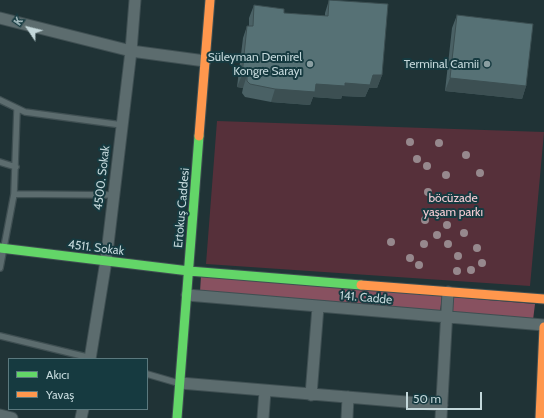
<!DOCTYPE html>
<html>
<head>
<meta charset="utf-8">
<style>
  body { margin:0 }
  #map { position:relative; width:544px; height:418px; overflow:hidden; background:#203336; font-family:Cabin,sans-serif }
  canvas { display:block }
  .legend { position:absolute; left:8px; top:358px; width:140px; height:52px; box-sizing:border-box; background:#163a40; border:1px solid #5b797e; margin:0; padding:5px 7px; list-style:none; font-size:12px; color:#c3d7da }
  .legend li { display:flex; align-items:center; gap:8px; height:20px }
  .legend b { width:20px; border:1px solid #5b797e }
  .north { position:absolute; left:8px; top:8px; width:40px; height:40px; -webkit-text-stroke:3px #163a40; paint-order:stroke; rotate:305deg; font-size:11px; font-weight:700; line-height:16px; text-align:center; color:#c3d7da }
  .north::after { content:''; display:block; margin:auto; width:14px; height:18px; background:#c3d7da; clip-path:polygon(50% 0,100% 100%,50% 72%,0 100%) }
  .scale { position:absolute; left:406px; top:392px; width:76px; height:18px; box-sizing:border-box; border:2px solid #c3d7da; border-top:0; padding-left:5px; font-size:12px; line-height:14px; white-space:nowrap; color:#c3d7da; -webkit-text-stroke:3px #163a40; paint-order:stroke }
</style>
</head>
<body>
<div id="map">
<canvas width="544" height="418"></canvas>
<ul class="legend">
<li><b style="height:5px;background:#63d668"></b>Akıcı</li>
<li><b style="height:5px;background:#ff974d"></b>Yavaş</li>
</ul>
<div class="north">K</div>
<div class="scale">50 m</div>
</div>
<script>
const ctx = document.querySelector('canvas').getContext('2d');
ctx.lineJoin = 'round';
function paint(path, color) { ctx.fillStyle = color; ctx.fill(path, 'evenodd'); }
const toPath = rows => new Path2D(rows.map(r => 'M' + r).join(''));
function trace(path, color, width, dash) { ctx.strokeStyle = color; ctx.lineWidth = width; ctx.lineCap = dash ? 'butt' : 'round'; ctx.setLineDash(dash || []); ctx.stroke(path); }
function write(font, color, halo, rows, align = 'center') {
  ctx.font = font + ' Cabin,sans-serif'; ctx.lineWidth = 4; ctx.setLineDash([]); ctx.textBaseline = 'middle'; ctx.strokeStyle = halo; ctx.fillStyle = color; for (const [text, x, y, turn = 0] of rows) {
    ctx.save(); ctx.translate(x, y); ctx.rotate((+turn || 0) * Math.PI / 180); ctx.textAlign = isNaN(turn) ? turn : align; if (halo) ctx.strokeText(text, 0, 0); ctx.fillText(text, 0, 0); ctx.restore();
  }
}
paint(toPath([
  [217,121,544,132,530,286,206,264]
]), '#56303a');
paint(toPath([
  [201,276,442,296,440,312,200,292],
  [453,297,535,304,533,320,451,313]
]), '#885160');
const lane = toPath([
  [0,100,25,112,122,125],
  [0,162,16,167],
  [14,194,114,195],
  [0,268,14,194,17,110],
  [0,336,91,358],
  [147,374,178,383]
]);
const street = toPath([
  [0,18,131,51,205,61],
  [187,295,544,325],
  [90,359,106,261,131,51,135,0],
  [180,383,442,405],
  [311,395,318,307],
  [0,415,12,418],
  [81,418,83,409],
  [263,418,265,391],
  [347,418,348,397],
  [441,418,448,292]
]);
const fast = toPath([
  [0,248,189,271,361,285],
  [177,418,199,136]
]);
const slow = toPath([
  [199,136,210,0],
  [361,285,544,299],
  [540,418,544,327]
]);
trace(lane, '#3f4f52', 8);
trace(street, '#3f4f52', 13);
trace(fast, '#3f4f52', 11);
trace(slow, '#3f4f52', 11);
trace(lane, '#5c6c6e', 5.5);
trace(street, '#5c6c6e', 11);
trace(fast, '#63d668', 9);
trace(slow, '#ff974d', 9);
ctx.fillStyle = '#96888d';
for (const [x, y] of [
  [410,142],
  [439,143],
  [466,155],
  [417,159],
  [427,166],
  [480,173],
  [446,175],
  [428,192],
  [425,220],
  [447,225],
  [464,233],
  [437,235],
  [391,242],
  [424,244],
  [448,244],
  [477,248],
  [458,256],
  [410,258],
  [482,263],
  [419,265],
  [471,270],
  [457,271]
]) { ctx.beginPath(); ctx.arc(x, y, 4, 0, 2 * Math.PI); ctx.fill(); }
paint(toPath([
  [329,0,382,75,377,88,369,88,365,97,342,96,341,99,313,97,310,105,271,102,245,97,242,93,243,88,237,87,243,38,247,26,249,26,249,18,254,5,284,13,325,16,325,13],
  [457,15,526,86,522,99,445,91,452,28]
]), '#4a6165');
paint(toPath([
  [242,75,247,75,243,88,237,87],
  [373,75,382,75,377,88,369,88,365,97,342,96,341,99,313,97,310,105,271,102,275,89,316,84,345,83],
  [450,78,526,86,522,99,445,91]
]), '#3c4f52');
const building = toPath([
  [329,0,388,4,382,75,373,75,370,85,345,83,345,86,316,84,315,92,275,89,250,84,247,81,247,75,242,75,247,26,253,26,254,5,284,9,284,13,328,16,329,0],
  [457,15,533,24,526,86,450,78,457,15]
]);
paint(building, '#567175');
trace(building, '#3c4f52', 1);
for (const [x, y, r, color] of [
  [310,64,4,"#8a9ea1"],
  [487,64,4,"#8a9ea1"]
]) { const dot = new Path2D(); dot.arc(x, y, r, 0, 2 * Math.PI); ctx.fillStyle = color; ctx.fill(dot); trace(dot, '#163a40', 1.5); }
write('12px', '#c3d7da', '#163a40', [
  ["Süleyman Demirel",302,57],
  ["Kongre Sarayı",302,71],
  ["Terminal Camii",479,64]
], 'right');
write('12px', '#c3d7da', '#163a40', [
  ["4500. Sokak",102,178,-83],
  ["Ertokuş Caddesi",182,208,-85],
  ["4511. Sokak",96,248,7],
  ["141. Cadde",366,298,5]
]);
write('12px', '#f6cdd5', '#163a40', [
  ["böcüzade",453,198],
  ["yaşam parkı",453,212]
]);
</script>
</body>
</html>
